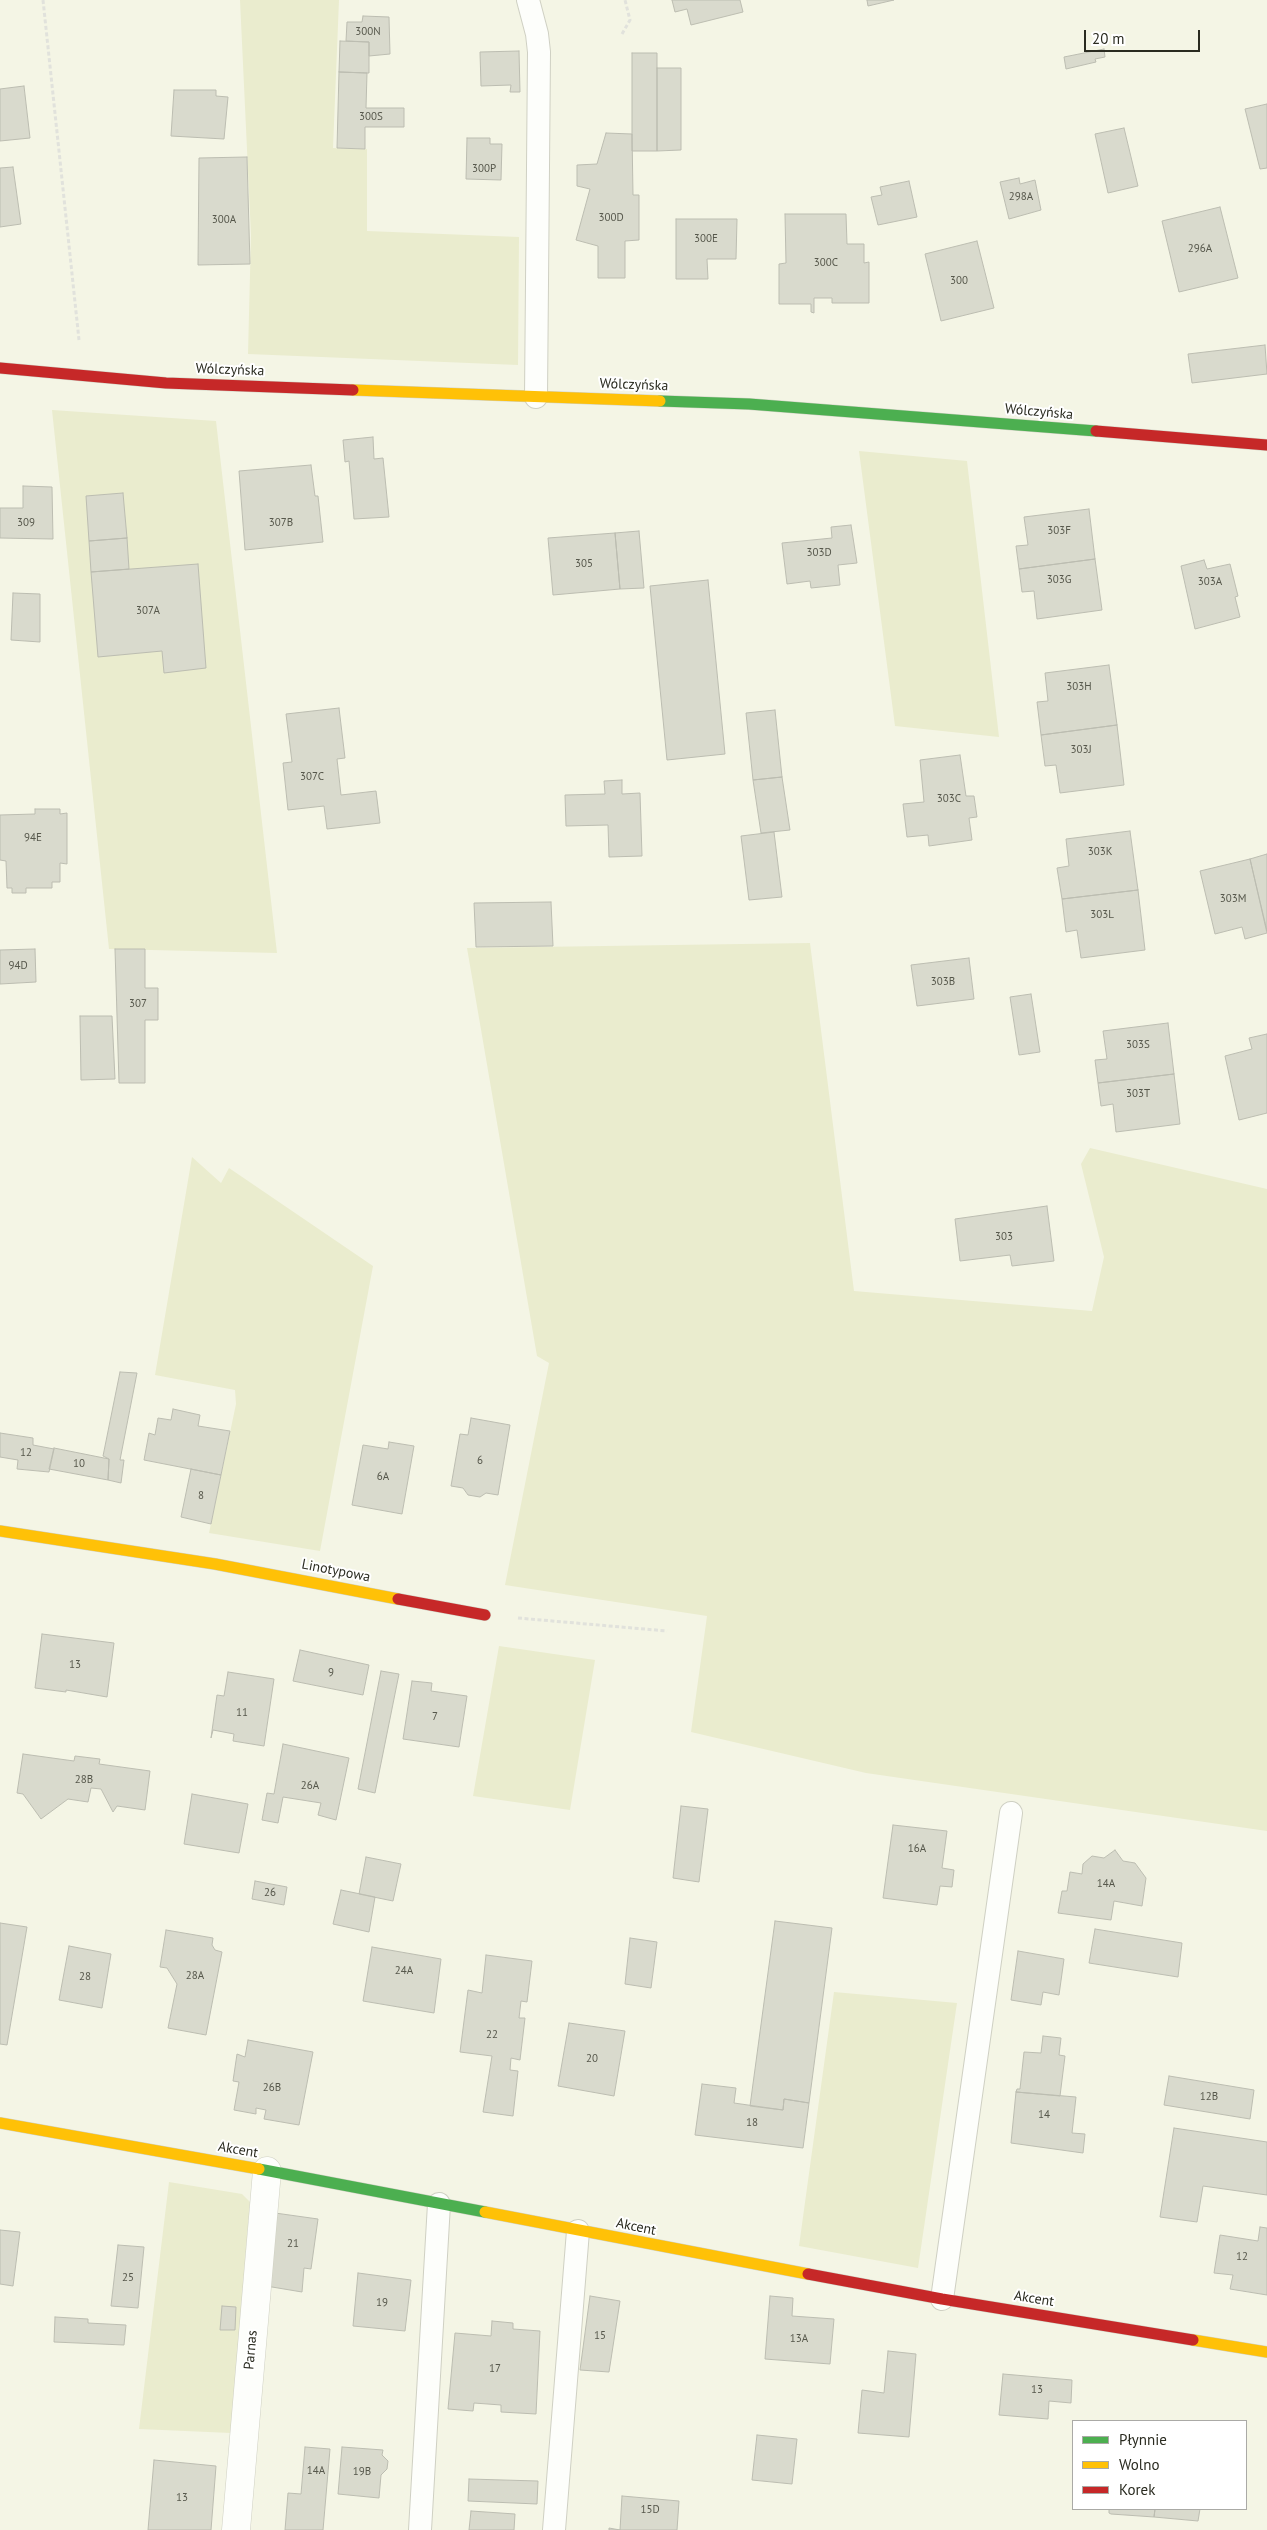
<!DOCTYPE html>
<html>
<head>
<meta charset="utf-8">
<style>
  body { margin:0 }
  #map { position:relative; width:1267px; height:2530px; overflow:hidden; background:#f4f5e5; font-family:"PT Sans",sans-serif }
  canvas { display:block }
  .legend { position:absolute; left:1072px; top:2420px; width:175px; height:90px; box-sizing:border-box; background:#fff; border:1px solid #aaaaa6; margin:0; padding:6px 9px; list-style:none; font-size:15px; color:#2a2b20 }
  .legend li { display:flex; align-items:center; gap:10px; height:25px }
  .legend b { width:25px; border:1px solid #aaaaa6 }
  .scale { position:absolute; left:1084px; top:30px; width:116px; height:22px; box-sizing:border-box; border:2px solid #2a2b20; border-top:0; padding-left:6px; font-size:15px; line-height:18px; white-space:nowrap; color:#2a2b20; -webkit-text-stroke:4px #fff; paint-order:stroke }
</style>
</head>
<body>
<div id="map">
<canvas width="1267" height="2530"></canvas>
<ul class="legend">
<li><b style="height:6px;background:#4caf50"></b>Płynnie</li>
<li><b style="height:6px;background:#ffc107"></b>Wolno</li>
<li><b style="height:6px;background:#c62828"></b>Korek</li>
</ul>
<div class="scale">20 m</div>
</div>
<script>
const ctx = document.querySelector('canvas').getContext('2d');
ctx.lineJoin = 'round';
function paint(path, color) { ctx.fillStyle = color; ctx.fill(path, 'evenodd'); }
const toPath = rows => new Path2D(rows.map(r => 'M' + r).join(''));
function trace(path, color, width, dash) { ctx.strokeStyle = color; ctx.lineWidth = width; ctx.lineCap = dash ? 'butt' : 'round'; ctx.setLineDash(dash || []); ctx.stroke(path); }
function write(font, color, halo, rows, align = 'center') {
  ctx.font = font + ' "PT Sans",sans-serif'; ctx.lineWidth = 4; ctx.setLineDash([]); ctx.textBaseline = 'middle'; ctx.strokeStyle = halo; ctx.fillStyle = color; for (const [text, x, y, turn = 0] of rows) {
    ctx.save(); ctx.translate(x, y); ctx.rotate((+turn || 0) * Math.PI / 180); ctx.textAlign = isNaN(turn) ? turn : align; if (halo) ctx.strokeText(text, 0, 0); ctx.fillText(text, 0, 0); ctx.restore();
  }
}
paint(toPath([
  [240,0,339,0,333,148,367,149,367,231,519,237,518,365,248,354,251,235],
  [52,410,216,421,277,953,109,949],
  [859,451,967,461,999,737,895,726],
  [810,943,854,1291,1092,1311,1104,1257,1081,1164,1090,1148,1267,1189,1267,1831,866,1773,691,1732,707,1616,505,1585,549,1363,537,1356,467,948],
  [192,1157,221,1183,229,1168,373,1266,320,1551,209,1533,236,1404,235,1390,155,1375],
  [499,1646,595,1660,570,1810,473,1796],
  [834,1992,957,2003,918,2268,799,2246],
  [169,2182,242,2194,250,2202,231,2433,139,2429]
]), '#eaecce');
const building = toPath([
  [672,0,740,0,743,12,691,25,687,9,675,12,672,0],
  [867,0,894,0,868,6,867,0],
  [363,16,389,17,390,54,369,56,369,42,346,41,347,22,362,22,363,16],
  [340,41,369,42,369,73,339,72,340,41],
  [1104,49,1105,57,1095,59,1096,62,1066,69,1064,57,1104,49],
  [519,51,520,92,510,92,511,85,481,86,480,52,519,51],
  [632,53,657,53,657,151,632,151,632,53],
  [657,68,681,68,681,150,657,151,657,68],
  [339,72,367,73,366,108,404,108,404,127,365,127,365,149,337,148,339,72],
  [24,86,30,138,0,141,0,89,24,86],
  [174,90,216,90,216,96,228,97,224,139,171,136,174,90],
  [1267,104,1267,168,1260,169,1245,109,1267,104],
  [1124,128,1138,186,1108,193,1095,134,1124,128],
  [606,133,632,134,633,195,639,195,639,240,625,241,625,278,598,278,598,246,576,240,590,189,577,186,577,165,597,164,606,133],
  [467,138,490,138,490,144,502,144,501,180,466,179,467,138],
  [247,157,250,264,198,265,199,158,247,157],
  [13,167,21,224,0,227,0,168,13,167],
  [1019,178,1020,184,1035,180,1041,210,1009,219,1000,182,1019,178],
  [909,181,917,217,878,225,871,197,882,195,880,187,909,181],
  [1220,207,1238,278,1179,292,1162,221,1220,207],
  [785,214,846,214,847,244,864,244,864,263,869,262,869,303,832,303,832,298,814,298,814,313,811,312,811,304,779,304,779,264,786,263,785,214],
  [676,219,737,219,736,259,707,259,708,279,676,279,676,219],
  [977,241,994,308,941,321,925,254,977,241],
  [1265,345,1267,374,1192,383,1188,354,1265,345],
  [373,437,374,459,383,458,389,517,354,519,349,461,345,462,343,440,373,437],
  [311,465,315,496,318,496,323,542,245,550,239,471,311,465],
  [23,486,52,487,53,539,0,538,0,508,23,508,23,486],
  [123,493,127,538,89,541,86,496,123,493],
  [1089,509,1095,559,1019,569,1016,546,1028,545,1024,517,1089,509],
  [851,525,857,563,838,565,840,585,811,588,810,581,787,584,782,543,832,538,831,527,851,525],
  [639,531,644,588,620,589,615,533,639,531],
  [615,533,620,589,553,595,548,538,615,533],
  [127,538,129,569,91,572,89,541,127,538],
  [1095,559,1102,610,1037,619,1034,591,1022,592,1019,569,1095,559],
  [1204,560,1207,569,1230,564,1238,596,1235,597,1240,617,1195,629,1181,566,1204,560],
  [198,564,206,668,164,673,162,651,98,657,91,572,198,564],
  [708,580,725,754,667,760,650,586,708,580],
  [13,593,40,594,40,642,11,640,13,593],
  [1109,665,1117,725,1041,735,1037,702,1048,701,1045,673,1109,665],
  [339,708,345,758,337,759,341,795,376,791,380,823,327,829,324,806,288,810,283,763,292,762,286,714,339,708],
  [775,710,782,777,753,780,746,713,775,710],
  [1117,725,1124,785,1060,793,1056,765,1045,766,1041,735,1117,725],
  [960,755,966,796,974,796,977,817,969,818,972,840,929,846,928,835,907,837,903,804,924,802,920,760,960,755],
  [782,777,790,830,761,833,753,780,782,777],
  [622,780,622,794,640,793,642,856,609,857,608,825,566,826,565,795,605,794,604,781,622,780],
  [35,809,60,809,60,814,67,813,67,864,60,863,60,882,52,882,52,888,26,888,26,893,12,893,12,888,7,888,6,861,0,860,0,815,35,814,35,809],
  [1130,831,1138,890,1062,899,1057,868,1069,866,1066,839,1130,831],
  [774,832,782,897,749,900,741,836,774,832],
  [1267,854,1267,931,1250,859,1267,854],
  [1250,859,1267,933,1245,939,1242,927,1215,934,1200,871,1250,859],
  [1138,890,1145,950,1081,958,1077,930,1066,932,1062,899,1138,890],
  [551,902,553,946,476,947,474,903,551,902],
  [35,949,36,982,0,984,0,950,35,949],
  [115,949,145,949,145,988,158,988,158,1020,145,1020,145,1083,119,1083,115,949],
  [969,958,974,999,917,1006,911,965,969,958],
  [1031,994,1040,1052,1019,1055,1010,997,1031,994],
  [80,1016,112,1016,115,1079,81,1080,80,1016],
  [1168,1023,1174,1074,1098,1083,1095,1060,1107,1059,1103,1031,1168,1023],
  [1267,1034,1267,1113,1239,1120,1225,1056,1252,1049,1249,1038,1267,1034],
  [1174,1074,1180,1124,1116,1132,1113,1104,1101,1106,1098,1083,1174,1074],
  [1047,1206,1054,1261,1012,1266,1010,1255,960,1261,955,1219,1047,1206],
  [120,1372,137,1373,120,1460,124,1460,121,1483,108,1480,109,1459,103,1456,120,1372],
  [173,1409,200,1415,198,1426,230,1431,221,1475,144,1460,149,1433,155,1435,158,1418,171,1420,173,1409],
  [471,1418,510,1425,498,1495,486,1493,480,1497,468,1495,463,1488,451,1486,460,1434,468,1435,471,1418],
  [0,1433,33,1438,33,1445,54,1449,49,1472,17,1469,18,1460,0,1457,0,1433],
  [389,1442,414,1446,402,1514,352,1505,363,1445,388,1449,389,1442],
  [54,1448,109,1459,108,1480,49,1469,54,1448],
  [191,1469,221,1475,211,1524,181,1517,191,1469],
  [42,1634,114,1643,107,1697,66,1690,66,1692,35,1688,42,1634],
  [300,1650,369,1665,363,1695,293,1681,300,1650],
  [381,1671,399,1674,375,1793,358,1789,381,1671],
  [228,1672,274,1679,264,1746,233,1741,234,1734,213,1730,211,1738,217,1695,224,1696,228,1672],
  [412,1681,432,1683,431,1691,467,1696,459,1747,403,1739,412,1681],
  [283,1744,349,1758,336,1820,318,1815,321,1803,283,1797,278,1823,262,1820,267,1793,274,1794,283,1744],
  [23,1754,74,1761,75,1756,100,1759,99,1764,150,1771,145,1810,117,1806,113,1812,101,1789,91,1788,88,1802,68,1799,41,1819,23,1794,17,1793,23,1754],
  [192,1794,248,1804,239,1853,184,1844,192,1794],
  [681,1806,708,1809,699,1882,673,1878,681,1806],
  [893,1825,947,1831,942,1868,954,1870,952,1887,940,1886,937,1905,883,1898,893,1825],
  [1115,1850,1123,1861,1135,1863,1146,1878,1142,1906,1114,1901,1111,1920,1058,1913,1062,1891,1067,1891,1070,1872,1082,1874,1083,1864,1092,1856,1104,1858,1115,1850],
  [366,1857,401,1864,393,1901,359,1894,366,1857],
  [255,1881,287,1887,284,1905,252,1899,255,1881],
  [341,1890,375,1897,369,1932,333,1924,341,1890],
  [775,1921,832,1928,809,2103,784,2099,783,2110,750,2106,775,1921],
  [0,1923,27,1927,7,2045,0,2044,0,1923],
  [1095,1929,1182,1943,1178,1977,1089,1963,1095,1929],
  [166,1930,213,1938,212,1945,215,1950,222,1952,206,2035,168,2028,177,1984,167,1968,160,1967,166,1930],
  [630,1938,657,1942,651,1988,625,1984,630,1938],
  [69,1946,111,1954,102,2008,59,2000,69,1946],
  [372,1947,441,1959,434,2013,363,2001,372,1947],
  [1018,1951,1064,1959,1059,1995,1043,1992,1041,2005,1011,2000,1018,1951],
  [486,1955,532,1961,527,2002,521,2001,519,2018,525,2018,520,2060,511,2058,510,2070,518,2071,513,2116,483,2112,492,2056,460,2052,468,1990,482,1993,486,1955],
  [569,2023,625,2031,614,2096,558,2086,569,2023],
  [1043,2036,1061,2038,1059,2055,1065,2056,1060,2096,1016,2092,1017,2089,1020,2089,1024,2052,1041,2053,1043,2036],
  [248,2040,313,2052,299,2125,264,2119,266,2110,256,2108,256,2114,234,2110,239,2082,233,2081,237,2054,245,2057,248,2040],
  [1169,2076,1254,2090,1250,2119,1164,2105,1169,2076],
  [702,2084,736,2088,734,2103,783,2110,784,2099,809,2103,803,2148,695,2135,702,2084],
  [1016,2092,1076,2097,1072,2133,1085,2134,1083,2153,1011,2143,1016,2092],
  [1174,2128,1267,2142,1267,2195,1203,2186,1197,2222,1160,2217,1174,2128],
  [275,2213,318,2219,311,2269,304,2268,302,2292,266,2286,275,2213],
  [1260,2227,1267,2228,1267,2295,1230,2289,1233,2275,1214,2273,1220,2235,1258,2241,1260,2227],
  [0,2230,20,2232,13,2286,0,2284,0,2230],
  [118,2245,144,2247,138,2308,111,2306,118,2245],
  [358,2273,411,2280,405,2331,353,2326,358,2273],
  [590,2296,620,2301,609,2372,580,2370,590,2296],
  [770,2296,793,2298,792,2316,834,2319,830,2364,765,2359,770,2296],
  [222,2306,236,2307,235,2330,220,2330,222,2306],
  [55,2317,88,2319,88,2323,126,2325,124,2345,54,2342,55,2317],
  [492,2321,513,2323,513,2329,540,2331,536,2414,501,2412,501,2405,474,2403,473,2411,448,2409,455,2333,491,2336,492,2321],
  [888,2351,916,2354,909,2437,858,2433,862,2390,884,2393,888,2351],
  [1003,2374,1072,2380,1071,2403,1049,2401,1048,2419,999,2415,1003,2374],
  [757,2435,797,2439,792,2484,752,2480,757,2435],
  [305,2447,330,2449,323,2530,285,2530,288,2493,301,2494,305,2447],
  [342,2447,383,2450,382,2455,388,2461,387,2469,381,2475,379,2498,338,2494,342,2447],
  [154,2460,216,2466,211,2530,148,2530,154,2460],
  [469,2479,538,2481,537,2504,468,2501,469,2479],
  [622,2496,679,2501,677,2530,609,2530,609,2528,620,2530,622,2496],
  [1109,2509,1155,2509,1154,2517,1111,2514,1109,2513,1109,2509],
  [1155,2509,1200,2509,1198,2521,1154,2517,1155,2509],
  [471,2511,515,2514,514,2530,469,2530,471,2511]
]);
paint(building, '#d9dacd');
trace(building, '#bcbdb1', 1);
const lane = toPath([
  [528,0,537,34,539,52,536,397],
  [942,2299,1011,1813],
  [420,2530,439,2204],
  [554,2530,578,2231]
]);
const street = toPath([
  [236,2530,267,2171]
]);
const fast = toPath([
  [660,401,749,404,1096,431],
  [259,2169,485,2212]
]);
const slow = toPath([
  [353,390,660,401],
  [0,1531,215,1564,398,1599],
  [0,2123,259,2169],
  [485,2212,808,2274],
  [1193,2340,1267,2352]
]);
const jam = toPath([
  [0,368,166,383,353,390],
  [1096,431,1267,445],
  [398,1599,485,1615],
  [808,2274,942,2299,1193,2340]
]);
trace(lane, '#cfd0c3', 24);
trace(street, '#cfd0c3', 29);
trace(fast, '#cfd0c3', 12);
trace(slow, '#cfd0c3', 12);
trace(jam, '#cfd0c3', 12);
trace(toPath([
  [43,0,79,340],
  [622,34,630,20,625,0],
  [518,1618,667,1631]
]), '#e1e2dc', 3, [4, 2.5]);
trace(lane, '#fdfefb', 22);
trace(street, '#fdfefb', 28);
trace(fast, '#4caf50', 11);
trace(slow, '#ffc107', 11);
trace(jam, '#c62828', 11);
write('11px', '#56574b', null, [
  ["300N",368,32],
  ["300S",371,117],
  ["300P",484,169],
  ["298A",1021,197],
  ["300D",611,218],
  ["300A",224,220],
  ["300E",706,239],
  ["296A",1200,249],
  ["300C",826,263],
  ["300",959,281],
  ["309",26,523],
  ["307B",281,523],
  ["303F",1059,531],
  ["303D",819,553],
  ["305",584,564],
  ["303G",1059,580],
  ["303A",1210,582],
  ["307A",148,611],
  ["303H",1079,687],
  ["303J",1081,750],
  ["307C",312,777],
  ["303C",949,799],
  ["94E",33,838],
  ["303K",1100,852],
  ["303M",1233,899],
  ["303L",1102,915],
  ["94D",18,966],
  ["303B",943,982],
  ["307",138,1004],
  ["303S",1138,1045],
  ["303T",1138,1094],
  ["303",1004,1237],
  ["12",26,1453],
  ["6",480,1461],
  ["10",79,1464],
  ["6A",383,1477],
  ["8",201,1496],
  ["13",75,1665],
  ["9",331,1673],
  ["11",242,1713],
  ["7",435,1717],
  ["28B",84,1780],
  ["26A",310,1786],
  ["16A",917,1849],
  ["14A",1106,1884],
  ["26",270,1893],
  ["24A",404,1971],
  ["28A",195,1976],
  ["28",85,1977],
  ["22",492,2035],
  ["20",592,2059],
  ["26B",272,2088],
  ["12B",1209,2097],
  ["14",1044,2115],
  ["18",752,2123],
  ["21",293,2244],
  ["12",1242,2257],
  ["25",128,2278],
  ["19",382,2303],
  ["15",600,2336],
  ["13A",799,2339],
  ["17",495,2369],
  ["13",1037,2390],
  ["14A",316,2471],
  ["19B",362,2472],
  ["13",182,2498],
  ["15D",650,2510]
]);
write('14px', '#2a2b20', '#fff', [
  ["Wólczyńska",230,370,2],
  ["Wólczyńska",634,385,2],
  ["Wólczyńska",1039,412,5],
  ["Linotypowa",336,1571,11],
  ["Akcent",238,2150,10],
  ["Akcent",636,2227,11],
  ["Akcent",1034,2299,9],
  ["Parnas",251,2350,-85]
]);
</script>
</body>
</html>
